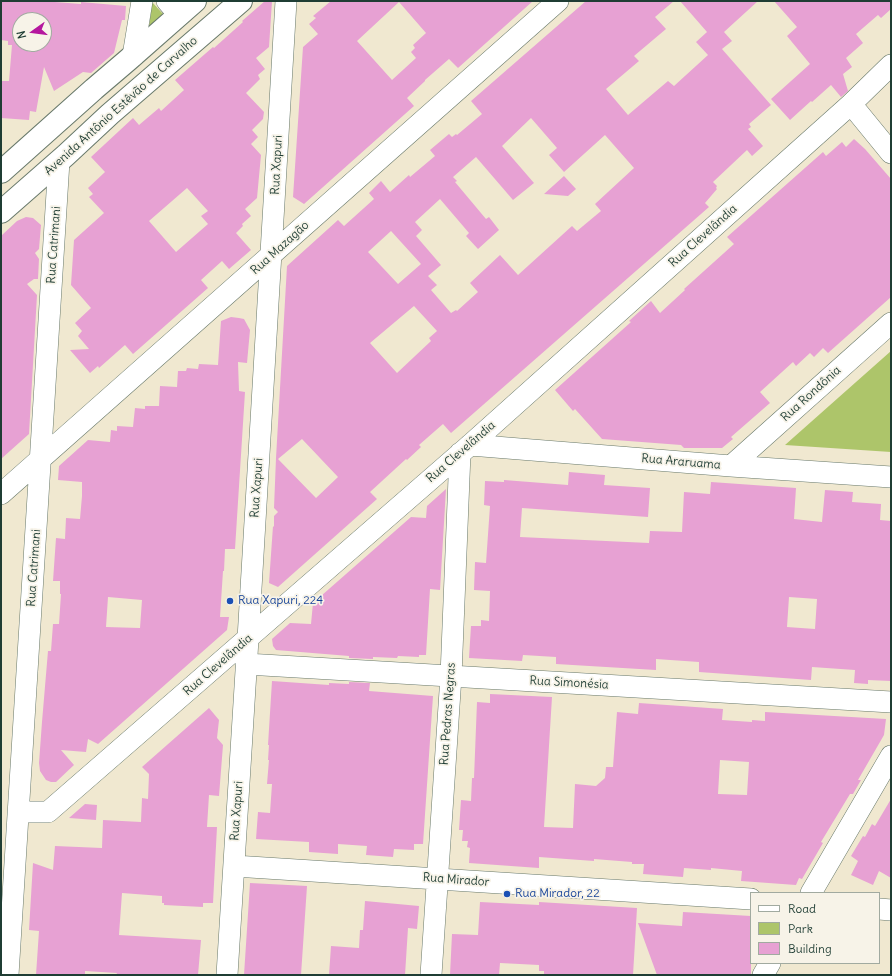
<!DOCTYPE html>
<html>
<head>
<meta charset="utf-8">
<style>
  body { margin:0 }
  #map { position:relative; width:892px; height:976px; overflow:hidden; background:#f0e8d0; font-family:Delius,sans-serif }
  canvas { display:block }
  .frame { position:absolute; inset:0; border:2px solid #1f3d34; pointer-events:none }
  .legend { position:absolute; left:750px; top:892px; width:130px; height:72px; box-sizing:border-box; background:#f7f3e8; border:1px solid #a1aaa0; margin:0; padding:5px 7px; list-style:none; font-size:12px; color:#1f3d34 }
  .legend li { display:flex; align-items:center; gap:8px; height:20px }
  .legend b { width:20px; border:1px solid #a1aaa0 }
  .north { position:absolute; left:12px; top:12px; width:40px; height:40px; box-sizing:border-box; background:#f7f3e8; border:1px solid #a1aaa0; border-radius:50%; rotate:256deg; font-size:11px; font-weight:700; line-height:16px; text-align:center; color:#1f3d34 }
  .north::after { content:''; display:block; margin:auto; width:14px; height:18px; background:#b5179e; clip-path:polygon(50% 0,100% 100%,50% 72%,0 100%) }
</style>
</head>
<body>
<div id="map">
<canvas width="892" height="976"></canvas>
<div class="frame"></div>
<ul class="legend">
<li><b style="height:5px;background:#fff"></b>Road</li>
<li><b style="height:11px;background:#adc56a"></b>Park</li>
<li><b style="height:11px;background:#e7a1d3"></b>Building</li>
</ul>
<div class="north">N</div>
</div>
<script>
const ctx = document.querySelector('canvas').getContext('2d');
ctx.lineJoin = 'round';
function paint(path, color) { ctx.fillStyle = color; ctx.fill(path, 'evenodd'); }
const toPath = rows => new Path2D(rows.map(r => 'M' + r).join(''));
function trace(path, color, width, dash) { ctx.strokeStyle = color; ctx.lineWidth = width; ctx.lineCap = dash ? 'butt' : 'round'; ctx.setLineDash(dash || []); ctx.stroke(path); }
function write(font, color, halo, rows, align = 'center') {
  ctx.font = font + ' Delius,sans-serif'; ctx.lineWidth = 3.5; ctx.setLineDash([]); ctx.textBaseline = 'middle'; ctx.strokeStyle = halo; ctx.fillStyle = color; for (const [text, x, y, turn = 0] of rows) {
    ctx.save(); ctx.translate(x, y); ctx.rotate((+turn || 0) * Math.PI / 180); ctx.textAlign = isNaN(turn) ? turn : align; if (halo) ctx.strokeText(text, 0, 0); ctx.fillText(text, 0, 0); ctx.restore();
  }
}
paint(toPath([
  [152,2,163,14,149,27],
  [891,351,891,452,785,445,847,390]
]), '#adc56a');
paint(toPath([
  [1,1,42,1,81,4,81,2,126,6,125,20,122,20,114,53,91,73,83,72,54,91,44,67,36,112,30,111,29,120,1,118,1,81,9,81,12,45,8,45,8,41,1,40],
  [20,20,44,20,44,44,20,44],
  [265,1,272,1,269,47,256,58,265,69,258,75,260,79,246,93,264,112,263,119,252,130,258,137,251,144,261,155,257,198,245,209,251,216,242,224,243,226,236,233,251,250,229,269,222,261,201,280,208,288,133,354,125,345,99,368,98,366,90,373,70,350,89,349,78,336,82,331,75,323,91,308,71,285,74,240,104,213,89,197,93,194,88,188,105,172,91,157,133,118,139,125,159,108,161,111,184,90,175,80,213,47,214,48,243,22,242,21],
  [187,188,208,211,201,216,208,224,176,252,149,221],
  [331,1,533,1,458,68,449,59,425,80,425,81,407,98,414,106,304,204,293,197,303,47,318,34,309,24,316,18,313,16],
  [399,2,426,33,413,45,415,48,411,52,416,58,392,80,357,41],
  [586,1,674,1,655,17,666,29,634,56,639,61,606,89,628,115,668,81,674,86,708,55,696,42,707,32,680,1,758,1,724,32,732,41,722,49,771,105,749,124,751,127,748,129,763,146,752,156,747,150,713,182,717,186,716,188,717,189,705,203,709,207,451,433,443,424,419,445,421,447,407,460,406,459,370,492,377,499,278,587,269,583,273,526,274,527,274,516,278,512,274,508,276,458,287,266,338,220,344,226,374,199,369,193,381,181,390,192,409,175,410,177,435,156,430,150,449,134,452,137,456,134,457,135,482,114,471,101],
  [531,118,557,148,549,155,564,172,605,135,634,168,595,204,601,211,577,231,572,226,518,275,500,255,470,283,478,292,457,311,456,310,451,313,431,290,437,285,428,276,441,265,416,236,422,230,415,222,440,199,469,233,466,236,478,249,499,230,489,217,486,219,455,182,457,181,453,177,476,157,513,200,534,183,502,146],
  [391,231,421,264,398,284,368,252],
  [414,306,437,331,429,338,431,341,397,373,370,343],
  [302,439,338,477,316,498,278,459],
  [774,1,891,1,891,9,881,18,878,15,856,34,863,43,846,58,852,67,843,74,848,91,841,97,831,85,812,102,811,101,790,120,771,99,810,64,787,36,797,27],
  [854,139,865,149,891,179,891,297,828,353,823,348,814,357,810,353,796,366,793,362,760,392,770,403,731,437,733,439,722,448,684,448,681,445,602,439,575,409,573,411,555,390,631,322,629,321,651,301,660,313,685,290,684,289,734,244,727,237,823,152,826,156,842,142,846,147],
  [564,176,576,189,568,196,544,194],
  [26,217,33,218,41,225,39,249,35,253,39,259,38,279,34,279,27,284,37,295,29,434,1,459,1,236,17,221],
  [231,317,239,318,244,319,250,330,247,363,238,362,239,391,245,392,235,549,225,549,224,571,223,571,220,617,229,617,227,630,98,744,88,739,86,752,61,750,74,765,56,782,51,782,46,780,40,771,39,763,42,722,48,651,51,651,53,624,59,624,61,594,60,594,60,581,53,581,56,538,65,539,66,518,80,519,82,496,82,482,58,480,59,466,88,440,110,442,111,430,117,431,117,426,133,427,135,408,145,409,145,406,159,406,160,386,177,387,178,371,186,371,187,368,198,369,199,364,218,365,221,321],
  [108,597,142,600,140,628,106,627],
  [569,472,605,475,604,485,650,488,648,517,522,508,520,537,649,543,650,531,682,532,684,492,710,494,711,482,796,488,794,519,822,522,825,490,853,492,852,502,881,504,880,520,891,521,891,681,868,680,868,684,854,683,855,670,812,667,811,680,699,672,699,662,656,659,656,670,556,664,556,657,523,655,522,661,469,658,471,626,481,626,481,620,489,621,490,591,474,590,475,562,486,563,490,506,484,505,485,481,504,482,504,480,568,485],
  [789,597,817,599,815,629,787,627],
  [446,489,440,590,430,589,426,655,419,655,419,657,398,656,397,658,373,657,373,659,349,658,349,656,276,650,273,646,272,639,290,623,311,624,313,603,411,517,426,518,427,506],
  [272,681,329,685,329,683,349,684,349,682,370,683,369,691,433,696,423,844,414,844,414,850,394,849,393,857,366,855,367,846,338,844,338,854,309,852,309,842,256,839,258,812,270,813,272,784,267,784,269,760,268,760,269,745,268,745],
  [490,694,552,697,544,827,573,828,575,784,596,786,605,778,606,767,613,767,617,712,638,714,639,703,723,709,722,720,752,722,752,720,765,721,765,712,886,719,884,735,858,780,861,780,853,794,850,794,821,842,823,843,802,879,799,878,796,885,741,881,742,871,711,868,711,870,684,868,683,877,643,874,644,864,632,864,632,862,594,859,594,861,539,857,539,868,469,863,470,848,467,847,468,841,462,841,463,830,459,830,461,800,471,801,472,778,474,778,477,702,490,703],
  [720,760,749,762,747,795,718,794],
  [209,708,219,720,217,738,223,745,219,796,209,795,207,827,217,827,213,903,203,903,203,907,164,905,164,903,162,903,162,896,122,893,119,935,201,940,198,975,116,975,117,973,85,971,85,975,36,975,39,931,29,930,33,863,53,870,55,846,102,848,103,820,141,822,142,798,148,799,149,774,142,767],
  [891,799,891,878,879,871,873,885,851,875,858,861,851,856,863,836,865,837,872,824,875,826],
  [85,804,97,805,96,820,69,818],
  [250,883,307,886,301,975,244,975],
  [365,901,419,906,417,929,408,928,405,975,329,975,331,946,359,948,360,930,363,930],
  [480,902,539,905,539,902,637,908,633,975,544,975,544,971,539,971,539,965,500,963,499,975,450,975,452,934,478,935],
  [683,912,751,916,751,975,657,975,638,923,682,926]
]), '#e7a1d3');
const minor = toPath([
  [167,1,179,15],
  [133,56,142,1],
  [851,104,891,153],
  [470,445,731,466,891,477],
  [731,466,891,323],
  [1,494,558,1],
  [246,664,891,702],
  [19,812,48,812,470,445,851,104,891,65],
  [234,866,751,899],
  [811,893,891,756],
  [879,909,891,910],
  [8,975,59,161],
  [227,975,248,639,286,1],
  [431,975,451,676,460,453],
  [763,975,770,963]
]);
const tertiary = toPath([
  [1,172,94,89,128,60,195,1],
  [1,212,66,155,110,114,241,1]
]);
trace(minor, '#68796b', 22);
trace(tertiary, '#68796b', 24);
trace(minor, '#fff', 21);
trace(tertiary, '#fff', 22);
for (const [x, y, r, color] of [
  [230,601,4,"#1a4fb4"],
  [507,894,4,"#1a4fb4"]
]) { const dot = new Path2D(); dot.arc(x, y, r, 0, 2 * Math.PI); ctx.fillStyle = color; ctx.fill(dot); trace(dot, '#f7f3e8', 1.5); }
write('12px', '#1f3d34', '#f7f3e8', [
  ["Avenida Antônio Estêvão de Carvalho",121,106,-42],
  ["Rua Xapuri",277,165,-87],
  ["Rua Clevelândia",703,236,-42],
  ["Rua Catrimani",54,245,-86],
  ["Rua Mazagão",280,248,-42],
  ["Rua Rondônia",811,394,-42],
  ["Rua Clevelândia",461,452,-41],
  ["Rua Araruama",681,462,5],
  ["Rua Xapuri",257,488,-86],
  ["Rua Catrimani",34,568,-86],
  ["Rua Clevelândia",218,665,-41],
  ["Rua Simonésia",569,683,3],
  ["Rua Pedras Negras",448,714,-86],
  ["Rua Xapuri",237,811,-86],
  ["Rua Mirador",456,880,4]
]);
write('12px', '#164399', '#f7f3e8', [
  ["Rua Xapuri, 224",238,601],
  ["Rua Mirador, 22",515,894]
], 'left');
</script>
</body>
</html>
